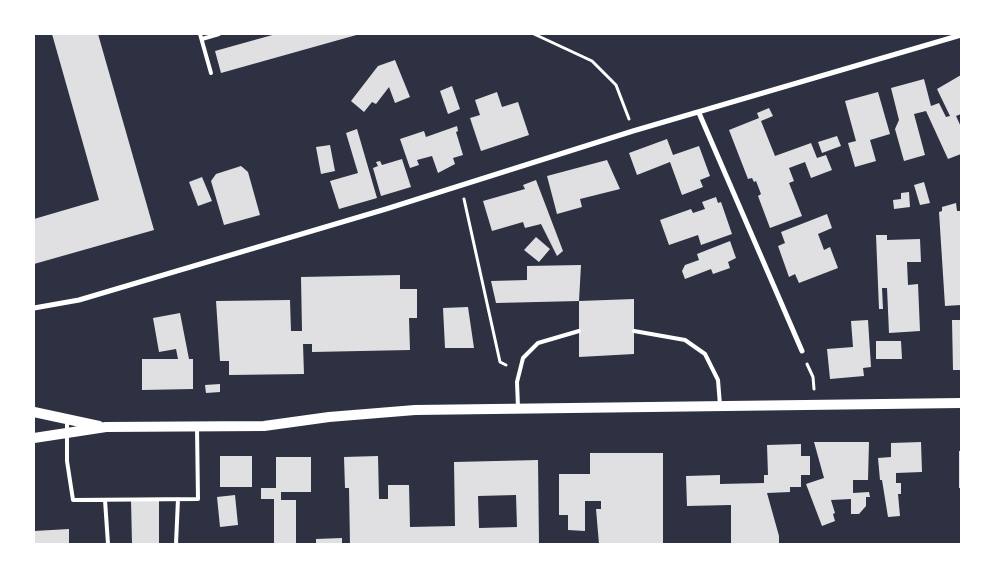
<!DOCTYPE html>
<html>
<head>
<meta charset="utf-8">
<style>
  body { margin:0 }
  #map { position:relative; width:995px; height:578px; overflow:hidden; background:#2d3142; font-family:Arial,sans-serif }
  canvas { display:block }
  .frame { position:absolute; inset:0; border:35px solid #fff; pointer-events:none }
</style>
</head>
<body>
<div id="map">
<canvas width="995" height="578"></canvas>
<div class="frame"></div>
</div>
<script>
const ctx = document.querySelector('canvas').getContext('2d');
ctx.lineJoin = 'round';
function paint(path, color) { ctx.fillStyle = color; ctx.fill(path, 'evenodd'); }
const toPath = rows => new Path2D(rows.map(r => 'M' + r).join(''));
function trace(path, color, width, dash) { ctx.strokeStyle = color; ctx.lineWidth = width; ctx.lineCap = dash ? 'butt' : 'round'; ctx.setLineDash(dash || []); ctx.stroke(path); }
paint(toPath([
  [52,34,98,34,154,230,34,264,34,219,99,200],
  [276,34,360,34,221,73,215,51],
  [395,60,410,97,395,103,389,87,376,104,372,102,364,112,351,101,378,66],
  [961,75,961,114,956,116,961,127,961,154,948,159,926,111,914,114,925,155,904,161,895,129,899,120,891,88,924,79,931,106,939,103,946,117,950,116,937,89],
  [452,86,460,109,448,114,440,91],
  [497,92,502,107,518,102,529,135,481,151,470,118,480,115,475,100],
  [878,92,890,134,870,140,876,161,855,167,848,143,856,141,845,101],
  [769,108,773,116,761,121,775,156,811,143,817,158,826,155,832,170,811,178,805,162,789,168,794,181,789,183,802,216,770,228,758,196,761,194,756,181,754,182,752,178,748,179,729,130,759,118,757,113],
  [457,126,458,131,456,132,463,155,453,158,455,164,438,173,432,156,417,160,419,165,410,168,400,139,424,131,426,137],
  [357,129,377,198,339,209,330,181,358,173,346,133],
  [837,136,841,146,822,153,818,142],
  [667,139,673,155,699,146,710,176,700,180,703,187,682,195,670,162,637,175,629,153],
  [330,145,335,171,321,174,316,147],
  [402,159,411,187,381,196,373,168,378,166,376,162,380,161,382,165],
  [607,160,620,189,580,199,582,207,557,214,547,176],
  [241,166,248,172,260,215,224,225,211,181,216,174],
  [202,177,212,201,198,206,189,182],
  [536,180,563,251,557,256,541,224,525,228,523,222,492,231,483,201,525,189,523,185],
  [924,182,930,203,920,205,914,185],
  [909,192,910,207,894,209,893,200,901,199,901,193],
  [716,197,718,203,721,202,732,234,701,245,698,235,669,245,660,220,691,209,693,213,705,209,702,202],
  [956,203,957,211,961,211,961,305,945,306,939,212,942,211,942,207],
  [827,214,832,228,818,234,824,250,830,247,838,268,799,283,795,274,789,277,778,246,785,243,781,232],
  [876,235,887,235,887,240,920,239,921,262,907,262,908,285,918,284,920,331,889,333,887,288,882,288,883,309,879,309],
  [536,237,550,249,539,262,524,250],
  [730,241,736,258,728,262,730,268,713,274,711,269,685,279,682,271,685,265,699,260,697,254],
  [581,265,579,301,634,299,634,354,579,357,579,301,496,303,491,281,527,280,527,266],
  [400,275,400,289,417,289,417,318,409,318,410,350,312,352,312,344,303,344,304,374,229,375,229,361,220,361,216,301,290,300,291,331,302,331,301,277],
  [468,307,474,348,445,348,443,308],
  [180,313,189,359,193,359,193,389,142,390,142,359,178,359,176,349,159,352,153,318],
  [868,320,871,367,863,368,864,376,830,379,827,349,853,347,851,321],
  [952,320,961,320,961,370,953,370],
  [876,341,901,341,902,359,876,359],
  [220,384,220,392,206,393,205,385],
  [814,442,869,442,868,480,853,480,853,493,869,492,870,497,866,497,866,506,859,514,851,514,851,499,831,500,835,513,833,514,835,521,822,526,806,484,824,478],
  [921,442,922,472,896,473,896,483,901,483,901,494,898,494,900,516,888,517,882,480,880,480,878,458,891,457,891,443],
  [801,444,801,456,810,456,810,475,801,475,801,487,790,487,790,492,767,493,779,536,779,544,731,544,731,505,687,506,686,476,720,475,720,484,764,483,764,475,768,475,767,445],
  [959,451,961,451,961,488,959,488],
  [590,453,663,453,663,544,599,544,596,509,601,509,601,501,585,501,585,531,568,530,568,515,559,515,559,474,590,474],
  [220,456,252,456,252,487,220,487],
  [378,456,379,499,388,499,388,485,409,485,410,527,455,526,454,462,538,460,539,544,350,544,349,488,345,488,344,457],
  [516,495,517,527,479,528,478,496],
  [276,457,311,457,311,492,281,492,281,500,296,500,296,544,274,544,274,499,261,499,261,488,276,488],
  [235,495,238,525,220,527,217,497],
  [131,500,159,500,159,544,132,544],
  [69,529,69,544,34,544,34,531],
  [342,538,342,544,316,544,316,539]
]), '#e0e0e3');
trace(toPath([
  [534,34,592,61,616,85,629,119],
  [464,199,500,362,506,365],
  [807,364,813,377,814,389]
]), '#fff', 3);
trace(toPath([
  [200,34,211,73],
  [202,39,219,34],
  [634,331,685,340,705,354,718,380,720,405],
  [518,407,517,382,523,358,538,343,579,331],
  [67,421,67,461,73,500,198,499,197,428],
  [105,500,108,544],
  [176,544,178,499]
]), '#fff', 4);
trace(toPath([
  [699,113,802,351],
  [34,308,79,300,386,209,633,131,961,35]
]), '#fff', 5);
trace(toPath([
  [34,412,99,426],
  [34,438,106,427,264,426,329,417,415,410,961,403]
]), '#fff', 10);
</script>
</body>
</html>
